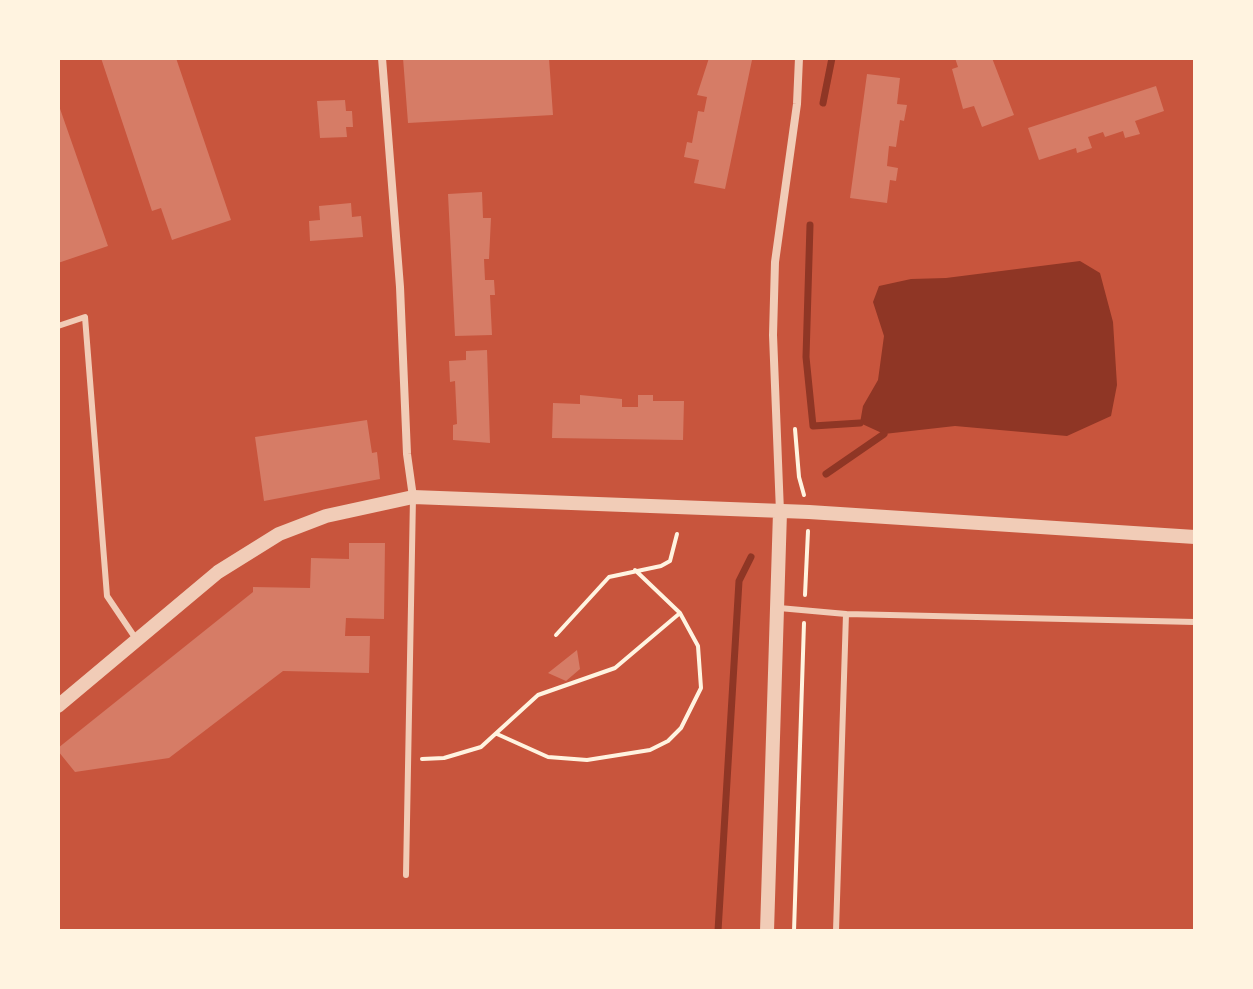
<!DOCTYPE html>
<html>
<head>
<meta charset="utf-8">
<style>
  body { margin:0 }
  #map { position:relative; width:1253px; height:989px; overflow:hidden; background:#c8553d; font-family:Figtree,sans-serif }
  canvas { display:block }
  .frame { position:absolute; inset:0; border:60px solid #fff3e0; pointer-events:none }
</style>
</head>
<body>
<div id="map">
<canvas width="1253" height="989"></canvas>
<div class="frame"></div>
</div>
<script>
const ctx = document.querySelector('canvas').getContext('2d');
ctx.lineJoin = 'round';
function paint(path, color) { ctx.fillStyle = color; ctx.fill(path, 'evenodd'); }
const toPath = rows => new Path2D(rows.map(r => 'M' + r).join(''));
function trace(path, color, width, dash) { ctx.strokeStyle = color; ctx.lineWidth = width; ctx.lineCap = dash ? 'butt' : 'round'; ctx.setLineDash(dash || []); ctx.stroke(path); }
paint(toPath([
  [1080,261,1100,273,1113,322,1117,385,1111,416,1067,436,955,426,884,434,860,423,863,406,878,380,884,336,873,302,879,286,911,279,946,278]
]), '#8f3625');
trace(toPath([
  [823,103,832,58],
  [810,225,806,357,813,426,860,423],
  [826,474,884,434],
  [718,931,739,581,751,557]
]), '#8f3625', 7);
paint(toPath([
  [101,58,176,58,231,220,172,240,161,208,152,211],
  [403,58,549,58,553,115,408,123],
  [709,58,752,60,725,189,694,183,699,160,684,157,687,142,692,143,698,111,704,112,707,97,697,95],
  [955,58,992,58,1014,115,982,127,974,106,963,109,952,69,958,67],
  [867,74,900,78,897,104,907,105,904,121,900,120,896,147,889,146,887,166,898,168,896,181,890,180,887,203,850,198],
  [1156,86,1164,111,1135,121,1140,134,1125,138,1123,131,1105,137,1103,132,1088,137,1092,148,1077,153,1076,148,1039,160,1028,128],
  [345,100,346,111,352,111,353,127,346,127,347,137,320,138,317,101],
  [58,103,108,246,58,263],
  [482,192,483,218,491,218,489,259,484,259,485,280,494,280,495,295,490,295,492,335,455,336,448,194],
  [351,203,352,217,361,216,363,237,310,241,309,221,320,220,319,206],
  [487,350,490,443,453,440,453,425,457,424,455,381,450,382,449,361,466,360,466,351],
  [580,395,622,399,622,407,638,407,638,395,653,395,653,401,684,401,683,440,552,438,553,403,580,404],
  [367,420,372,453,377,452,380,479,264,501,255,437],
  [349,543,385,543,384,619,346,618,345,636,370,636,369,673,283,671,169,758,75,772,58,751,58,748,253,592,253,587,310,588,311,558,349,559],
  [577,650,580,669,566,681,548,673]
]), '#d67c66');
trace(toPath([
  [795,429,799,477,804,495],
  [805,595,808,531],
  [556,635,609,577,661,566,670,561,677,534],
  [497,734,548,757,587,760,650,750,668,741,681,728,701,688,698,646,680,613,635,570],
  [422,759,444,758,481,747,538,695,615,668,680,613],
  [794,931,804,623]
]), '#fff3e0', 4);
trace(toPath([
  [58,326,85,317,107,596,136,639],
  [779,608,846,614],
  [406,875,413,497],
  [836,931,846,614,1195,622]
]), '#f1ccb7', 6);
trace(toPath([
  [382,58,400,287,407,454,413,497],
  [780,512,773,335,775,262,797,104,799,58]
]), '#f1ccb7', 8);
trace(toPath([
  [58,706,218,572,279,534,326,516,413,497,809,512,1195,537],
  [767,931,780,512]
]), '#f1ccb7', 14);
</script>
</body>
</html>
